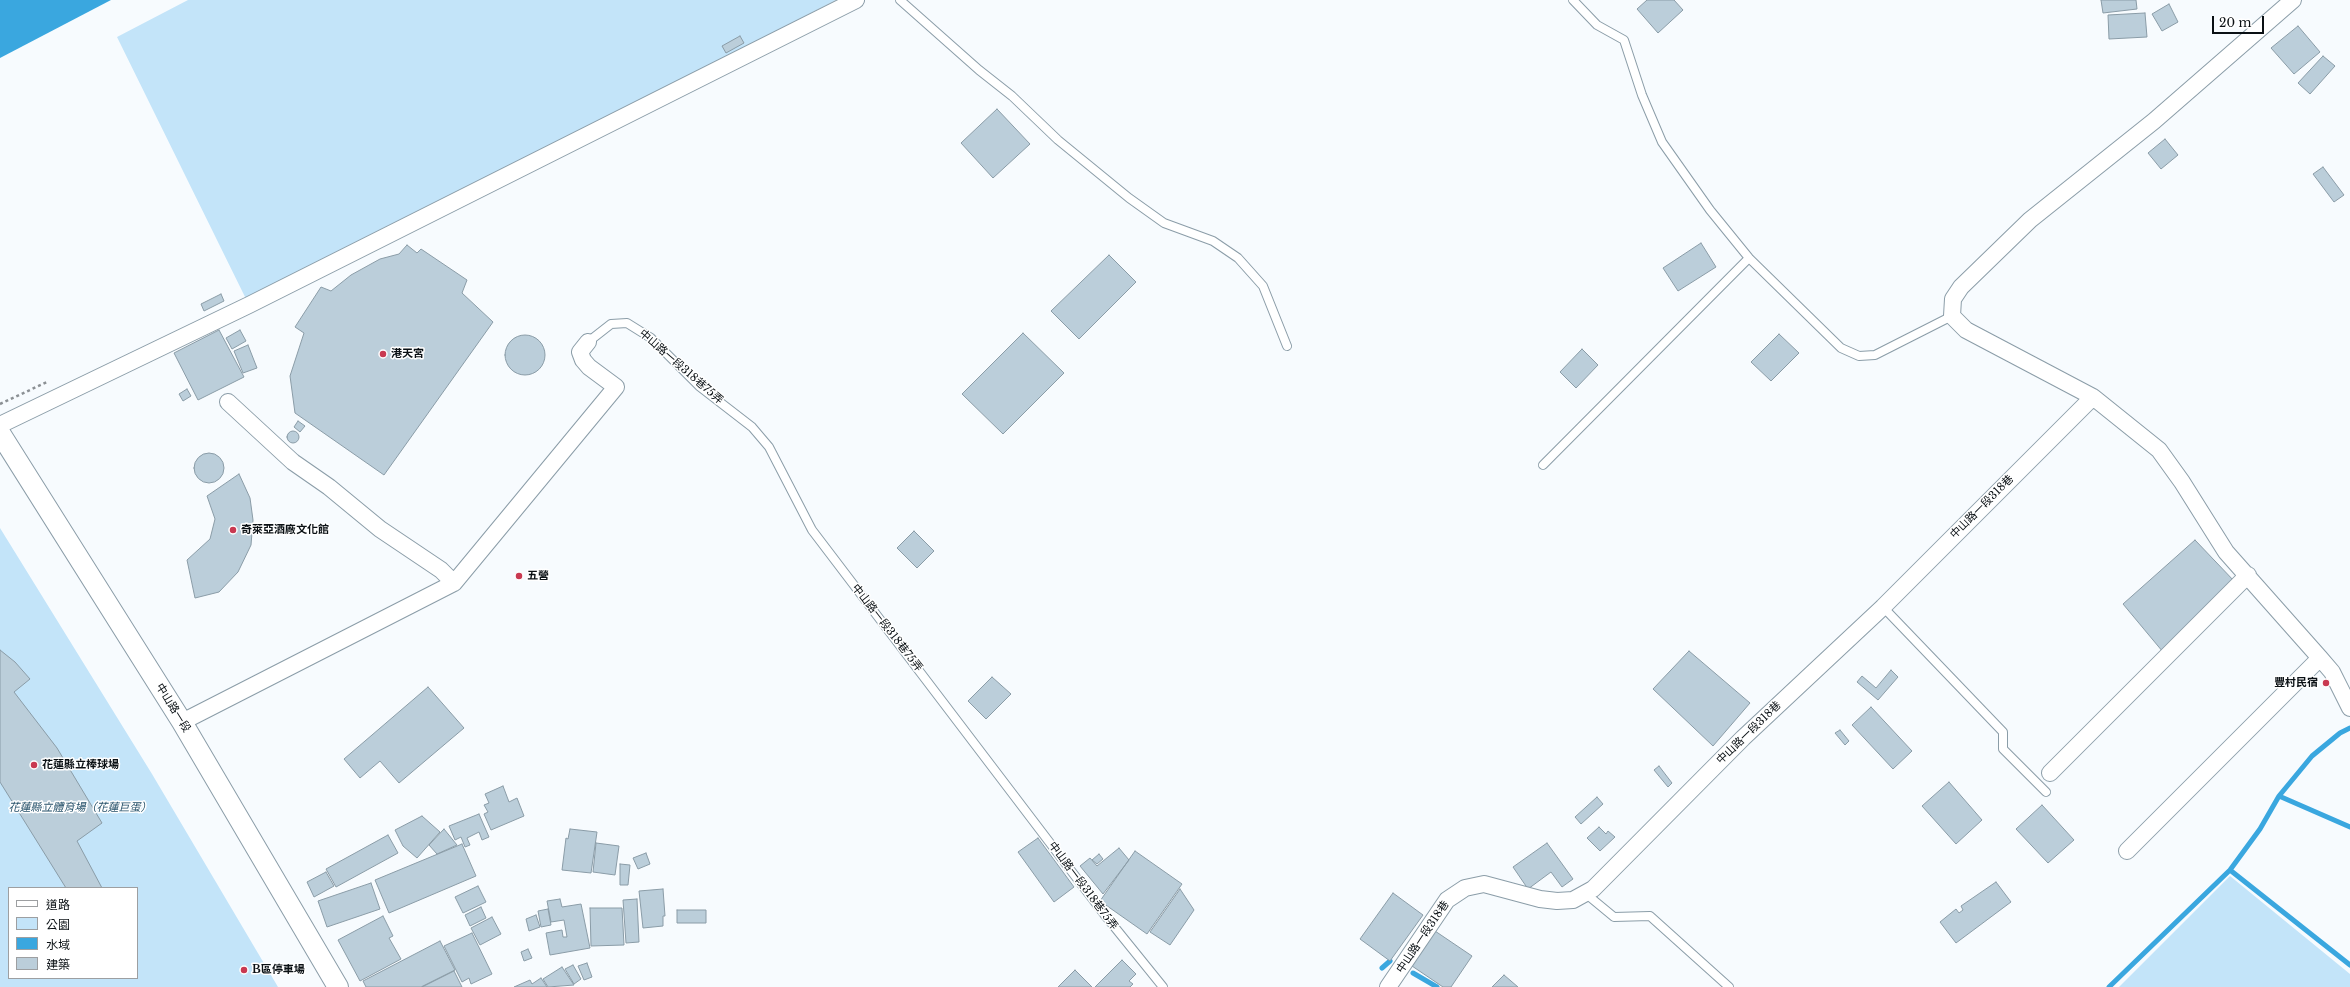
<!DOCTYPE html>
<html>
<head>
<meta charset="utf-8">
<style>
  body { margin:0 }
  #map { position:relative; width:2350px; height:987px; overflow:hidden; background:#f7fbfe; font-family:"Libre Baskerville","Noto Sans TC",serif }
  canvas { display:block }
  .legend { position:absolute; left:8px; top:887px; width:130px; height:92px; box-sizing:border-box; background:#fff; border:1px solid #9d9fa1; margin:0; padding:5px 7px; list-style:none; font-size:12px; color:#0a1014 }
  .legend li { display:flex; align-items:center; gap:8px; height:20px }
  .legend b { width:20px; border:1px solid #9d9fa1 }
  .scale { position:absolute; left:2212px; top:16px; width:52px; height:18px; box-sizing:border-box; border:2px solid #0a1014; border-top:0; padding-left:5px; font-size:12px; line-height:14px; white-space:nowrap; color:#0a1014; -webkit-text-stroke:3px #fff; paint-order:stroke }
</style>
</head>
<body>
<div id="map">
<canvas width="2350" height="987"></canvas>
<ul class="legend">
<li><b style="height:5px;background:#fff"></b>道路</li>
<li><b style="height:11px;background:#c3e4f9"></b>公園</li>
<li><b style="height:11px;background:#3aa7df"></b>水域</li>
<li><b style="height:11px;background:#bbceda"></b>建築</li>
</ul>
<div class="scale">20 m</div>
</div>
<script>
const ctx = document.querySelector('canvas').getContext('2d');
ctx.lineJoin = 'round';
function paint(path, color) { ctx.fillStyle = color; ctx.fill(path, 'evenodd'); }
const toPath = rows => new Path2D(rows.map(r => 'M' + r).join(''));
function trace(path, color, width, dash) { ctx.strokeStyle = color; ctx.lineWidth = width; ctx.lineCap = dash ? 'butt' : 'round'; ctx.setLineDash(dash || []); ctx.stroke(path); }
function write(font, color, halo, rows, align = 'center') {
  ctx.font = font + ' "Libre Baskerville","Noto Sans TC",serif'; ctx.lineWidth = 3; ctx.setLineDash([]); ctx.textBaseline = 'middle'; ctx.strokeStyle = halo; ctx.fillStyle = color; for (const [text, x, y, turn = 0] of rows) {
    ctx.save(); ctx.translate(x, y); ctx.rotate((+turn || 0) * Math.PI / 180); ctx.textAlign = isNaN(turn) ? turn : align; if (halo) ctx.strokeText(text, 0, 0); ctx.fillText(text, 0, 0); ctx.restore();
  }
}
paint(toPath([
  [188,0,836,0,249,305,117,37],
  [0,528,152,774,278,987,0,987],
  [9,888,137,888,137,978,9,978],
  [2230,876,2350,974,2350,987,2119,987]
]), '#c3e4f9');
paint(toPath([
  [0,0,111,0,0,58]
]), '#3aa7df');
trace(toPath([
  [2279,796,2350,827],
  [2230,870,2350,965],
  [1382,968,1390,961],
  [1413,973,1437,987],
  [2109,987,2230,870,2260,829,2279,796,2312,756,2340,733,2350,728]
]), '#3aa7df', 5);
const building = toPath([
  [1647,0,1674,0,1683,10,1658,33,1637,9,1647,0],
  [2101,0,2136,0,2137,9,2103,13,2101,0],
  [2169,4,2178,22,2162,31,2152,14,2169,4],
  [2145,13,2147,37,2109,39,2108,15,2145,13],
  [2298,26,2320,52,2294,74,2271,48,2298,26],
  [740,36,744,43,726,53,722,46,740,36],
  [2323,56,2335,66,2310,94,2298,83,2323,56],
  [997,109,1030,144,993,178,961,143,997,109],
  [2165,139,2178,155,2161,169,2148,153,2165,139],
  [2323,167,2344,195,2334,202,2313,174,2323,167],
  [1701,243,1716,267,1678,291,1663,268,1701,243],
  [407,245,417,253,421,249,467,280,462,293,493,322,384,475,295,413,290,376,304,333,295,327,321,287,331,291,351,275,380,259,399,254,407,245],
  [1109,255,1136,282,1079,339,1051,311,1109,255],
  [221,294,224,301,204,311,201,304,221,294],
  [219,330,244,377,198,400,174,353,219,330],
  [240,330,246,341,232,349,226,338,240,330],
  [1023,333,1064,373,1003,434,962,394,1023,333],
  [1779,334,1799,353,1771,381,1751,362,1779,334],
  '505 355a20 20 0 1 1 40 0a20 20 0 1 1-40 0Z',
  [248,345,257,368,243,373,234,351,248,345],
  [1582,349,1598,365,1576,388,1560,372,1582,349],
  [187,389,191,396,183,401,179,394,187,389],
  [298,421,305,426,300,432,294,427,298,421],
  '287 437a6 6 0 1 1 12 0a6 6 0 1 1-12 0Z',
  '194 468a15 15 0 1 1 30 0a15 15 0 1 1-30 0Z',
  [239,474,250,498,253,520,251,545,238,572,219,592,195,598,187,560,210,539,215,519,207,496,239,474],
  [914,531,934,551,917,568,897,548,914,531],
  [2195,540,2235,582,2163,652,2123,604,2195,540],
  [0,650,15,662,30,679,14,692,57,748,102,823,77,841,102,888,66,888,0,782,0,650],
  [1689,651,1750,703,1713,746,1653,689,1689,651],
  [1891,670,1898,677,1878,700,1857,682,1862,676,1876,688,1891,670],
  [992,677,1011,694,986,719,968,701,992,677],
  [428,687,464,728,399,783,380,761,360,778,344,759,428,687],
  [1871,707,1912,751,1893,769,1852,725,1871,707],
  [1840,730,1849,741,1845,745,1835,733,1840,730],
  [1659,766,1672,783,1668,787,1654,770,1659,766],
  [1949,782,1982,820,1956,844,1922,806,1949,782],
  [503,786,509,802,517,798,524,816,491,830,484,814,488,812,484,805,489,803,485,794,503,786],
  [1597,797,1603,804,1581,824,1575,817,1597,797],
  [2042,805,2074,840,2048,863,2016,829,2042,805],
  [479,814,489,837,482,840,479,832,467,838,470,845,465,847,461,837,455,840,449,826,479,814],
  [422,816,440,832,417,858,403,846,395,830,422,816],
  [1599,827,1606,834,1608,831,1615,837,1600,851,1587,838,1599,827],
  [444,829,457,845,437,854,429,845,444,829],
  [570,829,597,832,591,873,562,870,566,838,568,839,570,829],
  [388,835,398,853,336,887,326,869,388,835],
  [1038,838,1074,887,1054,902,1018,852,1038,838],
  [596,843,619,846,615,875,593,872,596,843],
  [1547,843,1573,879,1562,887,1551,872,1528,889,1513,867,1547,843],
  [462,844,476,876,389,913,375,880,462,844],
  [1119,848,1129,860,1103,894,1080,866,1090,858,1097,866,1119,848],
  [1135,851,1182,884,1147,934,1100,901,1135,851],
  [646,853,650,864,638,869,633,858,646,853],
  [1099,854,1103,859,1097,864,1092,860,1099,854],
  [620,864,630,865,628,885,620,885,620,864],
  [326,872,334,886,314,897,307,882,326,872],
  [1996,882,2011,902,1956,943,1940,922,1956,909,1959,913,1963,910,1961,906,1996,882],
  [371,883,380,909,327,927,318,901,371,883],
  [478,886,486,902,463,913,455,897,478,886],
  [663,889,665,916,663,916,663,926,643,928,639,891,663,889],
  [1180,889,1194,910,1170,945,1150,932,1180,889],
  [1393,893,1423,915,1390,961,1360,939,1393,893],
  [560,899,562,907,581,904,590,948,550,955,546,933,562,930,563,937,567,937,564,920,551,922,547,901,560,899],
  [637,899,639,942,626,943,623,900,637,899],
  [481,907,486,918,470,926,465,915,481,907],
  [590,908,622,908,624,945,591,946,590,908],
  [548,909,551,925,541,927,538,911,548,909],
  [677,910,706,910,706,923,677,923,677,910],
  [536,915,540,927,529,931,526,919,536,915],
  [383,916,393,936,389,938,401,959,360,981,338,940,383,916],
  [492,917,501,934,480,945,471,928,492,917],
  [1435,931,1472,956,1451,987,1443,987,1412,966,1435,931],
  [472,933,492,974,471,984,469,978,462,982,444,946,472,933],
  [440,941,455,970,421,987,366,987,363,981,440,941],
  [528,949,532,958,524,961,521,952,528,949],
  [1122,960,1136,974,1129,981,1133,984,1130,987,1095,987,1122,960],
  [587,963,592,977,584,980,578,966,587,963],
  [573,965,581,979,574,984,565,969,573,965],
  [562,967,574,985,548,987,543,979,562,967],
  [1075,970,1092,987,1058,987,1075,970],
  [454,971,462,987,422,987,454,971],
  [1504,975,1518,987,1492,987,1504,975],
  [541,978,547,987,514,987,530,980,532,984,541,978]
]);
paint(building, '#bbceda');
trace(building, '#8a9ca7', 1);
const service = toPath([
  [900,0,979,70,1012,96,1058,140,1129,198,1164,223,1213,241,1238,258,1263,286,1287,346],
  [1573,0,1597,25,1624,40,1642,95,1662,142,1710,210,1749,258,1841,348,1859,356,1875,355,1952,316],
  [588,342,611,324,627,323,651,338,699,386,752,427,769,447,812,530,1104,914,1163,987],
  [1543,465,1749,258],
  [1883,607,2003,732,2003,749,2046,792],
  [1585,893,1614,917,1650,916,1729,987]
]);
const minor = toPath([
  [2293,0,2154,121,2030,220,1961,287,1953,299,1952,316,1966,330,2093,397,2159,450,2182,482,2226,552,2320,658,2332,672,2350,708],
  [228,402,293,462,329,487,380,529,441,570,454,583,616,387,589,367,583,360,580,352,588,342],
  [0,425,249,305,856,0],
  [182,722,454,583],
  [2050,773,2248,575],
  [2127,851,2320,658],
  [1388,987,1447,900,1465,888,1484,884,1540,899,1557,901,1573,900,1593,889,1743,738,1883,607,2093,397]
]);
const tertiary = toPath([
  [0,433,182,722,338,987]
]);
trace(service, '#8b9da8', 10);
trace(minor, '#8b9da8', 18);
trace(tertiary, '#8b9da8', 22);
trace(toPath([
  [0,404,47,382]
]), '#8b9094', 2.5, [3, 3]);
trace(service, '#fff', 8);
trace(minor, '#fff', 16);
trace(tertiary, '#fff', 20);
for (const [x, y, r, color] of [
  [383,354,4,"#c93951"],
  [233,530,4,"#c93951"],
  [519,576,4,"#c93951"],
  [2326,683,4,"#c93951"],
  [34,765,4,"#c93951"],
  [244,970,4,"#c93951"]
]) { const dot = new Path2D(); dot.arc(x, y, r, 0, 2 * Math.PI); ctx.fillStyle = color; ctx.fill(dot); trace(dot, '#fff', 1.5); }
write('bold 11px', '#0a1014', '#fff', [
  ["港天宮",391,354],
  ["奇萊亞酒廠文化館",241,530],
  ["五營",527,576],
  ["豐村民宿",2318,683,"right"],
  ["花蓮縣立棒球場",42,765],
  ["B區停車場",252,970]
], 'left');
write('11px', '#0a1014', '#fff', [
  ["中山路一段318巷75弄",681,367,41],
  ["中山路一段318巷",1982,507,-45],
  ["中山路一段318巷75弄",887,628,52],
  ["中山路一段",173,708,58],
  ["中山路一段318巷",1749,733,-44],
  ["中山路一段318巷75弄",1083,886,53],
  ["中山路一段318巷",1423,937,-56]
]);
write('italic 11px', '#26516a', '#fff', [
  ["花蓮縣立體育場（花蓮巨蛋）",80,808]
]);
</script>
</body>
</html>
